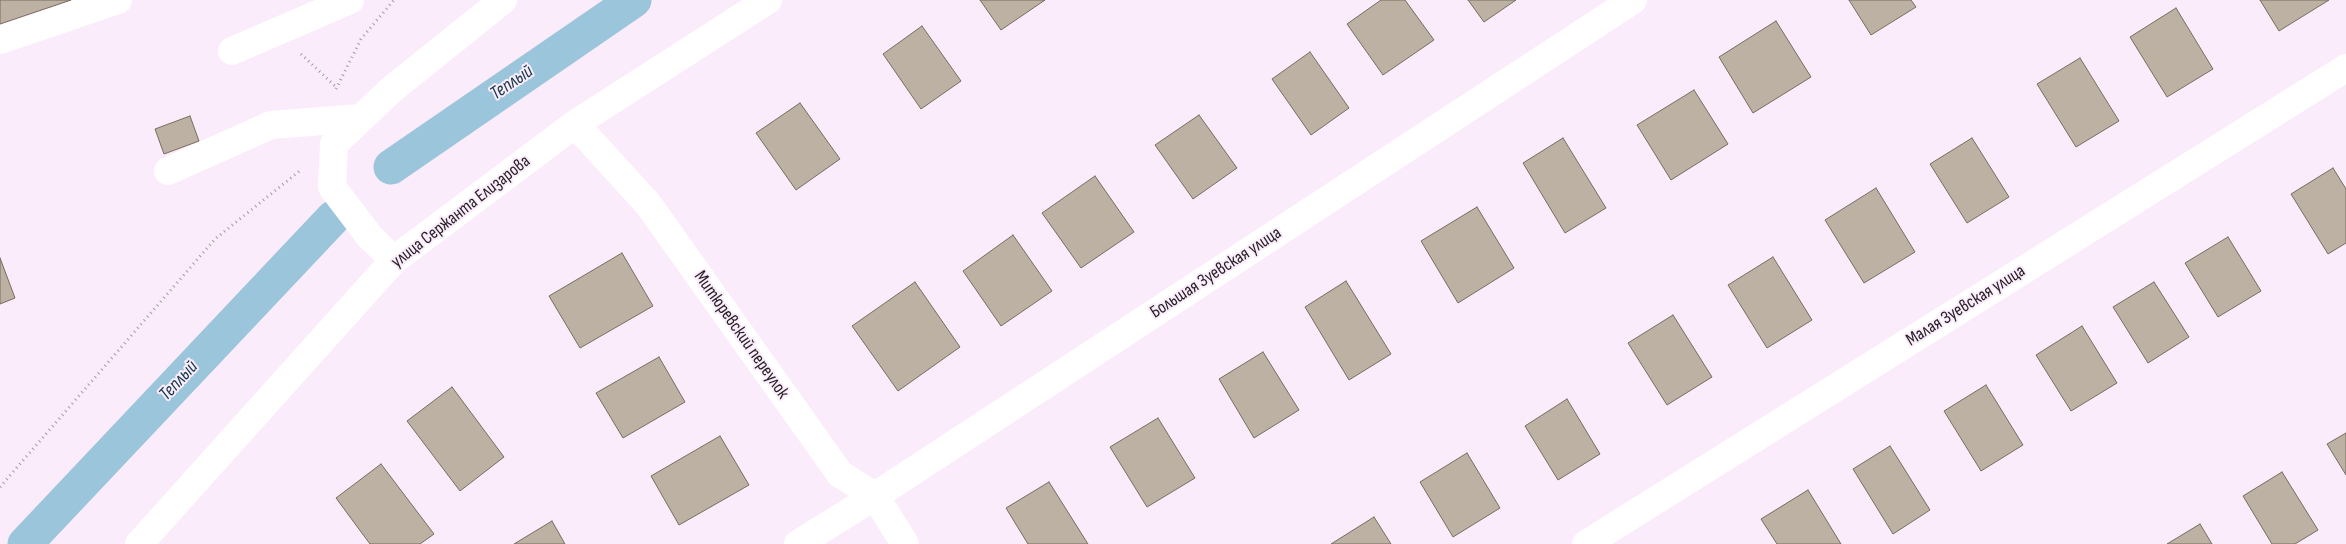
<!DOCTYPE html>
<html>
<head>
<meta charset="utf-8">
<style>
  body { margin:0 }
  canvas { display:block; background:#faecfa }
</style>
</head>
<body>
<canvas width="2346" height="544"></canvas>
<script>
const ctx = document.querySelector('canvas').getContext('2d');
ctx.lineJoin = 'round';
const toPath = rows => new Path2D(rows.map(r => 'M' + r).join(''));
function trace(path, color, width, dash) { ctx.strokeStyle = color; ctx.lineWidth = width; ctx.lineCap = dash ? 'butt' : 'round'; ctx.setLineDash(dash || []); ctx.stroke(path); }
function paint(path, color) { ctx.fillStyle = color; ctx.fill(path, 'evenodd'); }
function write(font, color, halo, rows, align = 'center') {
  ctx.font = font + ' "Sofia Sans Condensed",sans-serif'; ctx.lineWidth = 4; ctx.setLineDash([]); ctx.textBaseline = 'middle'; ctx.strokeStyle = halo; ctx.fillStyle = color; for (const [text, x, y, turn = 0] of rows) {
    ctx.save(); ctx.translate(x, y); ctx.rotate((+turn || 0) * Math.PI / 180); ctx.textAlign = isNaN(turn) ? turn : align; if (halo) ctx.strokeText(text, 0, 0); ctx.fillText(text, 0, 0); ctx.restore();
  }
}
trace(toPath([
  [391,167,634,0],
  [25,544,333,218]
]), '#9bc5db', 35);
const building = toPath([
  [0,0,71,0,0,24,0,0],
  [980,0,1045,0,1001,30,980,0],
  [1381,0,1405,0,1434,40,1383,75,1347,24,1381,0],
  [1468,0,1516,0,1484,22,1468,0],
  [1849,0,1911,0,1916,7,1871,35,1849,0],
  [2260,0,2329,0,2279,31,2260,0],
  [2176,8,2213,69,2167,97,2130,37,2176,8],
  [1776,21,1811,77,1753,113,1719,57,1776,21],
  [922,26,961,81,921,109,883,54,922,26],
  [1310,52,1349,108,1311,135,1272,79,1310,52],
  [2080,58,2119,121,2076,147,2037,84,2080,58],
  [1694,90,1728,144,1671,180,1637,125,1694,90],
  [800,103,840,159,796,190,756,133,800,103],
  [1199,115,1237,168,1193,199,1155,145,1199,115],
  [190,116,199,141,164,154,155,129,190,116],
  [1563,138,1606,208,1565,233,1523,163,1563,138],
  [1972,138,2009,197,1967,223,1930,164,1972,138],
  [2333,168,2346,189,2346,243,2328,254,2291,194,2333,168],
  [1095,176,1134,232,1081,268,1042,213,1095,176],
  [1876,188,1915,252,1864,283,1825,220,1876,188],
  [1477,207,1514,268,1458,303,1421,241,1477,207],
  [1013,235,1052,291,1001,326,963,271,1013,235],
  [2228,237,2261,291,2218,317,2185,263,2228,237],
  [622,253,653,306,580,348,549,296,622,253],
  [1773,257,1812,320,1767,348,1728,285,1773,257],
  [0,258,15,298,0,304,0,258],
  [1346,281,1391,354,1349,380,1305,307,1346,281],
  [915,282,960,347,898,391,852,326,915,282],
  [2154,282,2189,337,2148,363,2113,307,2154,282],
  [1673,315,1712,377,1667,405,1628,343,1673,315],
  [2082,326,2117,383,2071,411,2036,355,2082,326],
  [1263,352,1299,410,1254,438,1219,379,1263,352],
  [659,357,685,402,623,438,596,393,659,357],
  [1986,385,2023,445,1981,471,1944,411,1986,385],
  [452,387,504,457,460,491,407,421,452,387],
  [1567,399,1600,454,1558,480,1525,426,1567,399],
  [1158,418,1195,478,1147,507,1110,447,1158,418],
  [2346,433,2346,475,2327,444,2346,433],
  [720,436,749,485,679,525,651,476,720,436],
  [1890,446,1930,510,1893,534,1853,469,1890,446],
  [1467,453,1500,508,1453,537,1420,482,1467,453],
  [381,464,434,534,420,544,370,544,336,498,381,464],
  [2282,472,2318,530,2295,544,2272,544,2243,496,2282,472],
  [1049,482,1088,544,1028,544,1006,508,1049,482],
  [1808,490,1841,544,1777,544,1761,519,1808,490],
  [1374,517,1391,544,1331,544,1374,517],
  [552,521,565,544,514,544,552,521],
  [2200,524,2212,544,2167,544,2200,524]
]);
paint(building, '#bdb1a3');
trace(building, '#786c60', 1);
trace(toPath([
  [301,54,336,87],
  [336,89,361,39,394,0],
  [0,487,215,239,302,169]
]), '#a49aa4', 3, [1, 4]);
trace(toPath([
  [0,40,118,0],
  [232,51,350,0],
  [575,124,648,204,840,474,875,496,905,544],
  [168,171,271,125,360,118],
  [394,260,370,237,332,187,334,144,391,90,503,0],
  [139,544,394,260,575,124,768,0],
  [798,544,875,496,1633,0],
  [1586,544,2346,68]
]), '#fff', 28);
write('18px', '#211d21', '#faecfa', [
  ["улица Сержанта Елизарова",461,212,-38],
  ["Большая Зуевская улица",1216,273,-33],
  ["Малая Зуевская улица",1966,306,-32],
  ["Митюревский переулок",741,335,55]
]);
write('italic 19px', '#133848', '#faecfa', [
  ["Теплый",512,83,-34],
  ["Теплый",179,381,-47]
]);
</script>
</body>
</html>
